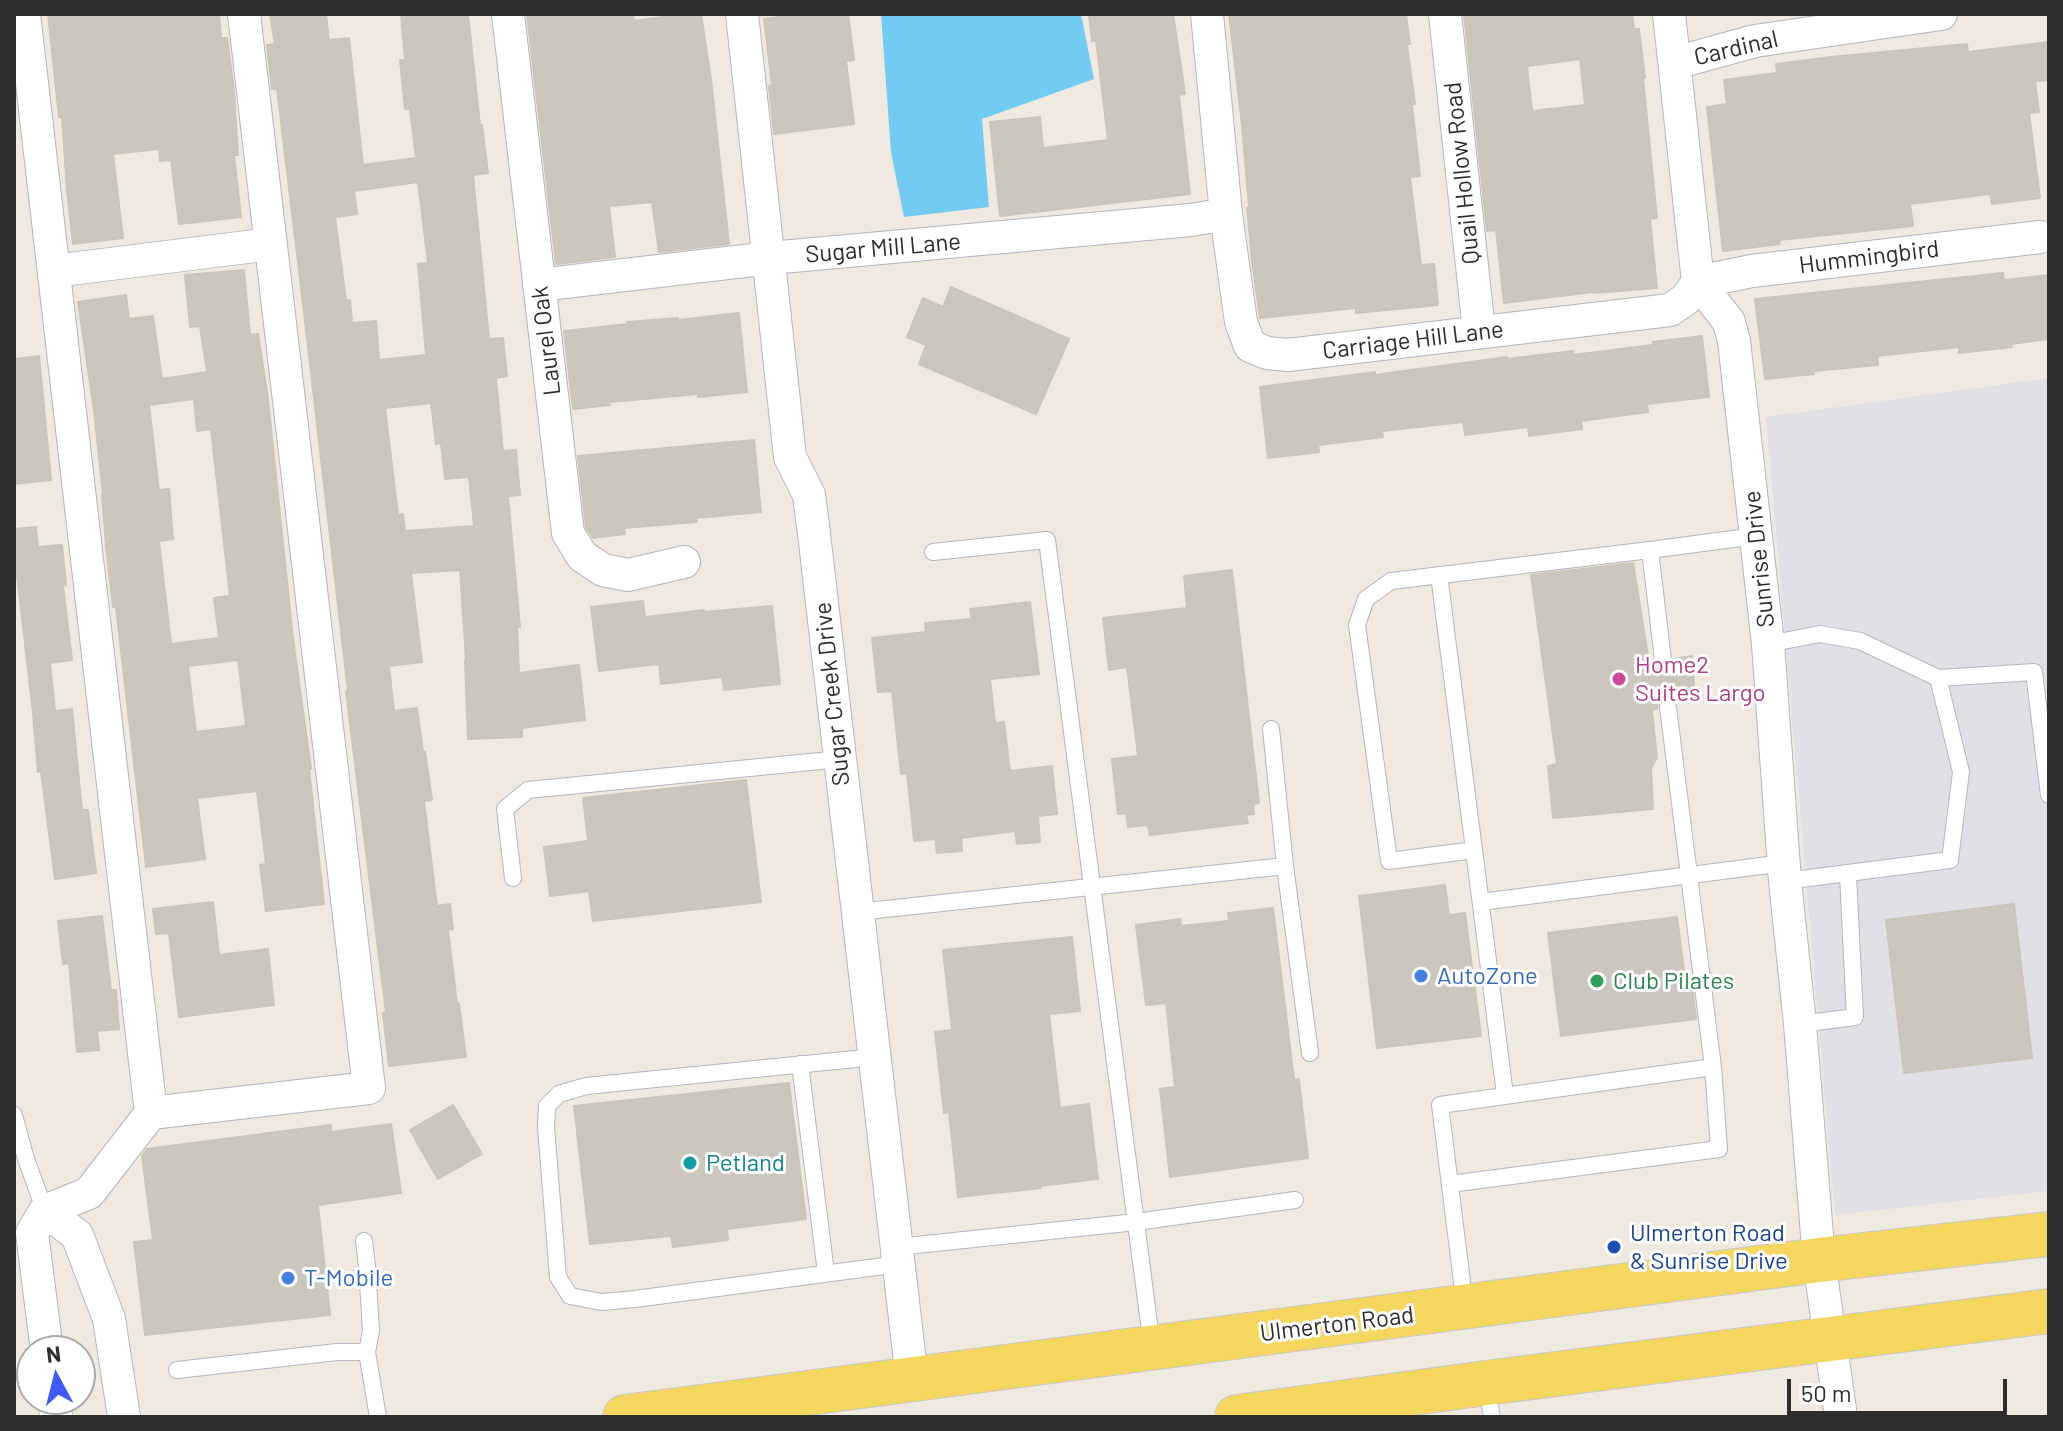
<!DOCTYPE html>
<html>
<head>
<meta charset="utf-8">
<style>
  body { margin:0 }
  #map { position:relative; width:2063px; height:1431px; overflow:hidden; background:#efe9e0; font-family:Barlow,sans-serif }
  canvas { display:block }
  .frame { position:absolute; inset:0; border:16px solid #2d2d2d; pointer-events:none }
  .north { position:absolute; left:16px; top:1335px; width:80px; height:80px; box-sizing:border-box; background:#fff; border:2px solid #ababab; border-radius:50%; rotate:353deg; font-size:22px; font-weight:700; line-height:32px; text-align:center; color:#2d2d2d }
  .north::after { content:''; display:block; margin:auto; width:28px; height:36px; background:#3d5aff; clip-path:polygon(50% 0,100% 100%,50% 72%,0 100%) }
  .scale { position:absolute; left:1787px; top:1379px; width:220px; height:36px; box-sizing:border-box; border:4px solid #2d2d2d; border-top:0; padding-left:10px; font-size:24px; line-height:28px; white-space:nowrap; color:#2d2d2d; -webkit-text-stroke:6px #fff; paint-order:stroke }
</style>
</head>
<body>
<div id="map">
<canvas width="2063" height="1431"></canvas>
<div class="frame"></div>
<div class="north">N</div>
<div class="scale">50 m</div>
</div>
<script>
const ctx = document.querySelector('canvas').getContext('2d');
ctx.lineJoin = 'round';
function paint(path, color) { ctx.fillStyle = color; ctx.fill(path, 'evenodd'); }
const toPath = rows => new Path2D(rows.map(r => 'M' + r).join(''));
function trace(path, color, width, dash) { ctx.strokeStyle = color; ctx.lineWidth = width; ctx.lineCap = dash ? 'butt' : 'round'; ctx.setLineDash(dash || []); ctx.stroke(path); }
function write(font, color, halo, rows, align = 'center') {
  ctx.font = font + ' Barlow,sans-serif'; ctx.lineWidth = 6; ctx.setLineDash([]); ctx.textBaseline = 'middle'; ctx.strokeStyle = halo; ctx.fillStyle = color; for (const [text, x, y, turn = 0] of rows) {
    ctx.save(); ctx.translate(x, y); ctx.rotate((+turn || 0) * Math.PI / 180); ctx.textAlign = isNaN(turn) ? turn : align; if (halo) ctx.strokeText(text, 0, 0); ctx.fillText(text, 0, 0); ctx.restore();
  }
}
paint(toPath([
  [2049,378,2049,1191,1835,1215,1766,417]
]), '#e2e0e7');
paint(toPath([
  [881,14,1081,14,1094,79,982,119,989,207,904,217,891,152]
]), '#71cbf2');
const building = toPath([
  [48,14,219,14,221,38,227,38,234,92,238,155,234,155,241,217,179,224,171,160,160,161,159,149,113,154,123,238,73,244,67,191,62,117,59,117,48,14],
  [270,14,326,14,329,40,349,38,363,165,416,158,410,109,405,109,400,60,405,60,401,14,468,14,480,125,482,125,488,173,473,175,489,339,503,338,507,376,496,378,503,451,516,450,520,495,508,496,520,627,517,627,519,673,579,665,585,720,522,728,522,737,468,739,465,660,466,660,460,570,411,573,422,662,389,666,394,711,417,708,423,752,425,752,432,800,424,801,437,906,450,904,453,929,448,930,457,1004,459,1004,466,1057,389,1066,383,1013,386,1013,346,691,348,691,303,304,277,89,272,89,267,45,275,44,270,14],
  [418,182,428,263,418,264,426,355,379,360,376,321,352,323,350,300,346,301,335,217,357,214,354,191,418,182],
  [431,403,436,444,441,443,445,479,469,477,474,526,405,531,403,514,398,515,385,408,431,403],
  [527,14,633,14,634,21,685,14,701,14,711,80,729,244,659,252,652,202,609,206,615,257,556,264,527,14],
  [803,14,848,14,854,60,846,61,854,124,774,134,769,86,772,85,764,19,803,14],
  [1089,14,1173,14,1185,94,1179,95,1190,194,1000,216,990,122,1040,117,1043,148,1108,140,1096,40,1092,41,1089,14],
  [1229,14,1406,14,1410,44,1407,44,1415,104,1412,104,1420,176,1410,177,1421,265,1434,264,1438,305,1356,313,1356,308,1260,318,1252,260,1247,208,1249,207,1242,125,1229,14],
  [1464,14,1632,14,1634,29,1639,29,1645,78,1643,78,1657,218,1650,219,1657,288,1593,293,1593,292,1504,303,1496,230,1487,231,1464,14],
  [1580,59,1585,105,1532,111,1527,66,1580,59],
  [2049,42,2049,80,2035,81,2039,112,2029,113,2040,198,1992,204,1990,194,1910,204,1913,226,1779,240,1780,244,1723,251,1707,107,1727,104,1724,80,1777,73,1776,64,1831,57,1967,44,1968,52,2049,42],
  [244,270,250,335,258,334,268,399,293,639,311,769,309,769,324,904,266,911,260,865,266,864,257,791,197,798,205,859,146,867,116,607,113,607,106,546,102,495,103,495,94,410,78,302,126,295,129,319,153,316,162,379,207,372,200,326,190,327,185,275,244,270],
  [194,399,197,431,211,429,230,596,214,598,219,638,171,644,159,541,173,539,169,489,159,490,149,405,194,399],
  [238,660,246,726,196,732,188,666,238,660],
  [2003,273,2004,280,2049,275,2049,339,2011,344,2012,347,1959,353,1959,347,1877,356,1878,365,1814,371,1814,374,1765,379,1755,299,2003,273],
  [951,287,1069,339,1036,414,919,364,926,345,907,337,923,298,943,307,951,287],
  [739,313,747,392,698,397,698,394,610,402,610,405,573,409,564,331,628,324,627,322,678,318,678,320,739,313],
  [1702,336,1709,397,1647,404,1648,412,1581,421,1582,429,1529,436,1528,427,1465,435,1463,422,1382,431,1383,437,1318,445,1319,452,1268,458,1260,387,1375,372,1375,375,1507,357,1507,359,1573,351,1573,355,1653,345,1653,342,1702,336],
  [39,356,51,480,14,484,14,359,39,356],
  [754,440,761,512,696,518,697,522,624,528,625,534,593,538,586,527,578,456,754,440],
  [36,527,38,547,62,545,66,585,63,586,72,660,50,663,55,711,72,709,82,810,88,810,96,873,55,879,41,771,38,772,33,713,14,549,14,529,36,527],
  [1633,563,1649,662,1652,661,1658,670,1665,671,1673,665,1674,659,1692,656,1695,697,1674,698,1666,696,1658,702,1657,709,1652,710,1657,758,1651,768,1653,809,1553,818,1548,766,1557,764,1531,575,1633,563],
  [1232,570,1259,803,1253,804,1254,814,1246,815,1248,823,1150,835,1148,825,1128,827,1126,813,1118,814,1112,759,1138,756,1127,667,1109,670,1103,618,1187,608,1184,576,1232,570],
  [643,601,645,617,704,610,704,612,772,606,780,684,724,690,722,677,661,684,659,664,599,671,591,607,643,601],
  [1030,602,1039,674,990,679,995,723,1004,722,1010,771,1052,766,1057,814,1038,816,1040,842,1017,844,1015,831,961,838,962,851,937,853,935,839,914,841,907,773,901,774,892,691,878,692,872,638,926,632,925,623,972,619,970,609,1030,602],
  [746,780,761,902,593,921,589,891,550,896,544,847,588,841,583,798,746,780],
  [1445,885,1449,915,1465,913,1481,1036,1377,1048,1359,896,1445,885],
  [213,902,219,955,268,949,274,1005,179,1017,169,933,156,934,153,909,213,902],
  [2014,904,2032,1058,1904,1073,1886,920,2014,904],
  [1273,908,1294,1080,1299,1079,1308,1158,1170,1177,1160,1089,1175,1087,1166,1003,1146,1005,1136,925,1180,919,1181,926,1229,921,1228,913,1273,908],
  [102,916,111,990,116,990,119,1029,97,1031,99,1050,77,1052,69,963,63,964,58,921,102,916],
  [1677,917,1686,986,1692,985,1696,1019,1561,1036,1548,933,1677,917],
  [1072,937,1080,1011,1049,1014,1060,1108,1089,1104,1098,1179,1040,1186,1041,1188,958,1197,949,1112,944,1113,935,1032,952,1030,943,950,1072,937],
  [789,1083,806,1219,727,1229,728,1240,673,1247,671,1236,590,1244,574,1106,789,1083],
  [453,1105,482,1154,438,1179,410,1130,453,1105],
  [391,1124,401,1193,318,1205,330,1315,145,1335,134,1242,153,1240,142,1156,147,1149,331,1125,331,1132,391,1124]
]);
paint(building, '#cbc7be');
trace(building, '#cbc5b9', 2);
const service = toPath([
  [933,552,1047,540,1152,1346],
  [1439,575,1474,850],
  [1768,644,1820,634,1860,641,1938,678,2034,672,2049,795],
  [1663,660,1650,550,1756,536],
  [1271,729,1285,866],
  [513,878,505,809,528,790,840,759],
  [1785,881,1950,860,1961,772,1938,678],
  [1481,902,1784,863],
  [858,912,1285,866,1310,1053],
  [1800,1024,1855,1017,1848,875],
  [875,1057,586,1086,559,1094,547,1106,546,1127,558,1277,570,1296,602,1302,635,1299,899,1264],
  [800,1064,826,1273],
  [1505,1095,1474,850,1389,861,1357,625,1366,599,1391,581,1650,550],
  [14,1115,26,1159,45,1211],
  [1450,1184,1719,1149,1713,1067,1668,707],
  [364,1241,367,1266,371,1331,367,1352,378,1417],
  [897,1247,1136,1222,1295,1200],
  [1465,1306,1440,1105,1713,1067],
  [177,1370,337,1352,367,1352],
  [1486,1384,1492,1417]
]);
const minor = toPath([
  [24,14,151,1113,369,1088,244,14],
  [508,14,568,533,582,556,603,570,628,575,684,562],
  [742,14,790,457,809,495,814,534,912,1379],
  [1207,14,1226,214,1241,322,1250,346,1267,353,1288,355,1670,310,1686,299,1698,282,1752,271,2040,237],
  [1445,14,1479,331],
  [1669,14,1698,282,1729,322,1734,341,1768,644,1785,881,1800,1024,1819,1260,1841,1417],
  [1675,63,1755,41,1941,14],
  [54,271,271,244],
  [539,285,770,258,1191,220,1226,214],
  [45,1211,77,1235,109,1319,124,1417],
  [47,1351,32,1233,45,1211,89,1193,151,1113],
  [54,1399,56,1417]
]);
const primary = toPath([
  [625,1417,1819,1260,2049,1234],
  [1237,1417,1486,1383,2049,1311]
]);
trace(service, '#b3b5c1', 18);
trace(minor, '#b3b5c1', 34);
trace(primary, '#c8c8c8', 46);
trace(service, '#fff', 16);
trace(minor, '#fff', 32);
trace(primary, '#f5d75f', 44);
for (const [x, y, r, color] of [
  [1619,679,8,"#d1479c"],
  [1421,976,8,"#3f7fe0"],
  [1597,981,8,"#2e9e5b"],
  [690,1163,8,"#0f9aa8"],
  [1614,1247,8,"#1a4fb4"],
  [288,1278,8,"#3f7fe0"]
]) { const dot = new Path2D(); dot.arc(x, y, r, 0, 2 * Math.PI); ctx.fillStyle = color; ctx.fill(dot); trace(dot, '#fff', 3); }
write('24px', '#2d2d2d', '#fff', [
  ["Cardinal",1736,48,-13],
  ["Quail Hollow Road",1462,173,-96],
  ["Sugar Mill Lane",883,248,-5],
  ["Hummingbird",1869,257,-7],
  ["Carriage Hill Lane",1413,340,-7],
  ["Laurel Oak",546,341,-97],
  ["Sunrise Drive",1759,559,-96],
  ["Sugar Creek Drive",832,694,-96],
  ["Ulmerton Road",1337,1324,-7]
]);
write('24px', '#b23c85', '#fff', [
  ["Home2",1635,665],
  ["Suites Largo",1635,693]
], 'left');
write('24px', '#366cbe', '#fff', [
  ["AutoZone",1437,976],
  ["T-Mobile",304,1278]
], 'left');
write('24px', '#27864d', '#fff', [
  ["Club Pilates",1613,981]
], 'left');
write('24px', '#0d838f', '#fff', [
  ["Petland",706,1163]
], 'left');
write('24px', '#164399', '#fff', [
  ["Ulmerton Road",1630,1233],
  ["& Sunrise Drive",1630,1261]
], 'left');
</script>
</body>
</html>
